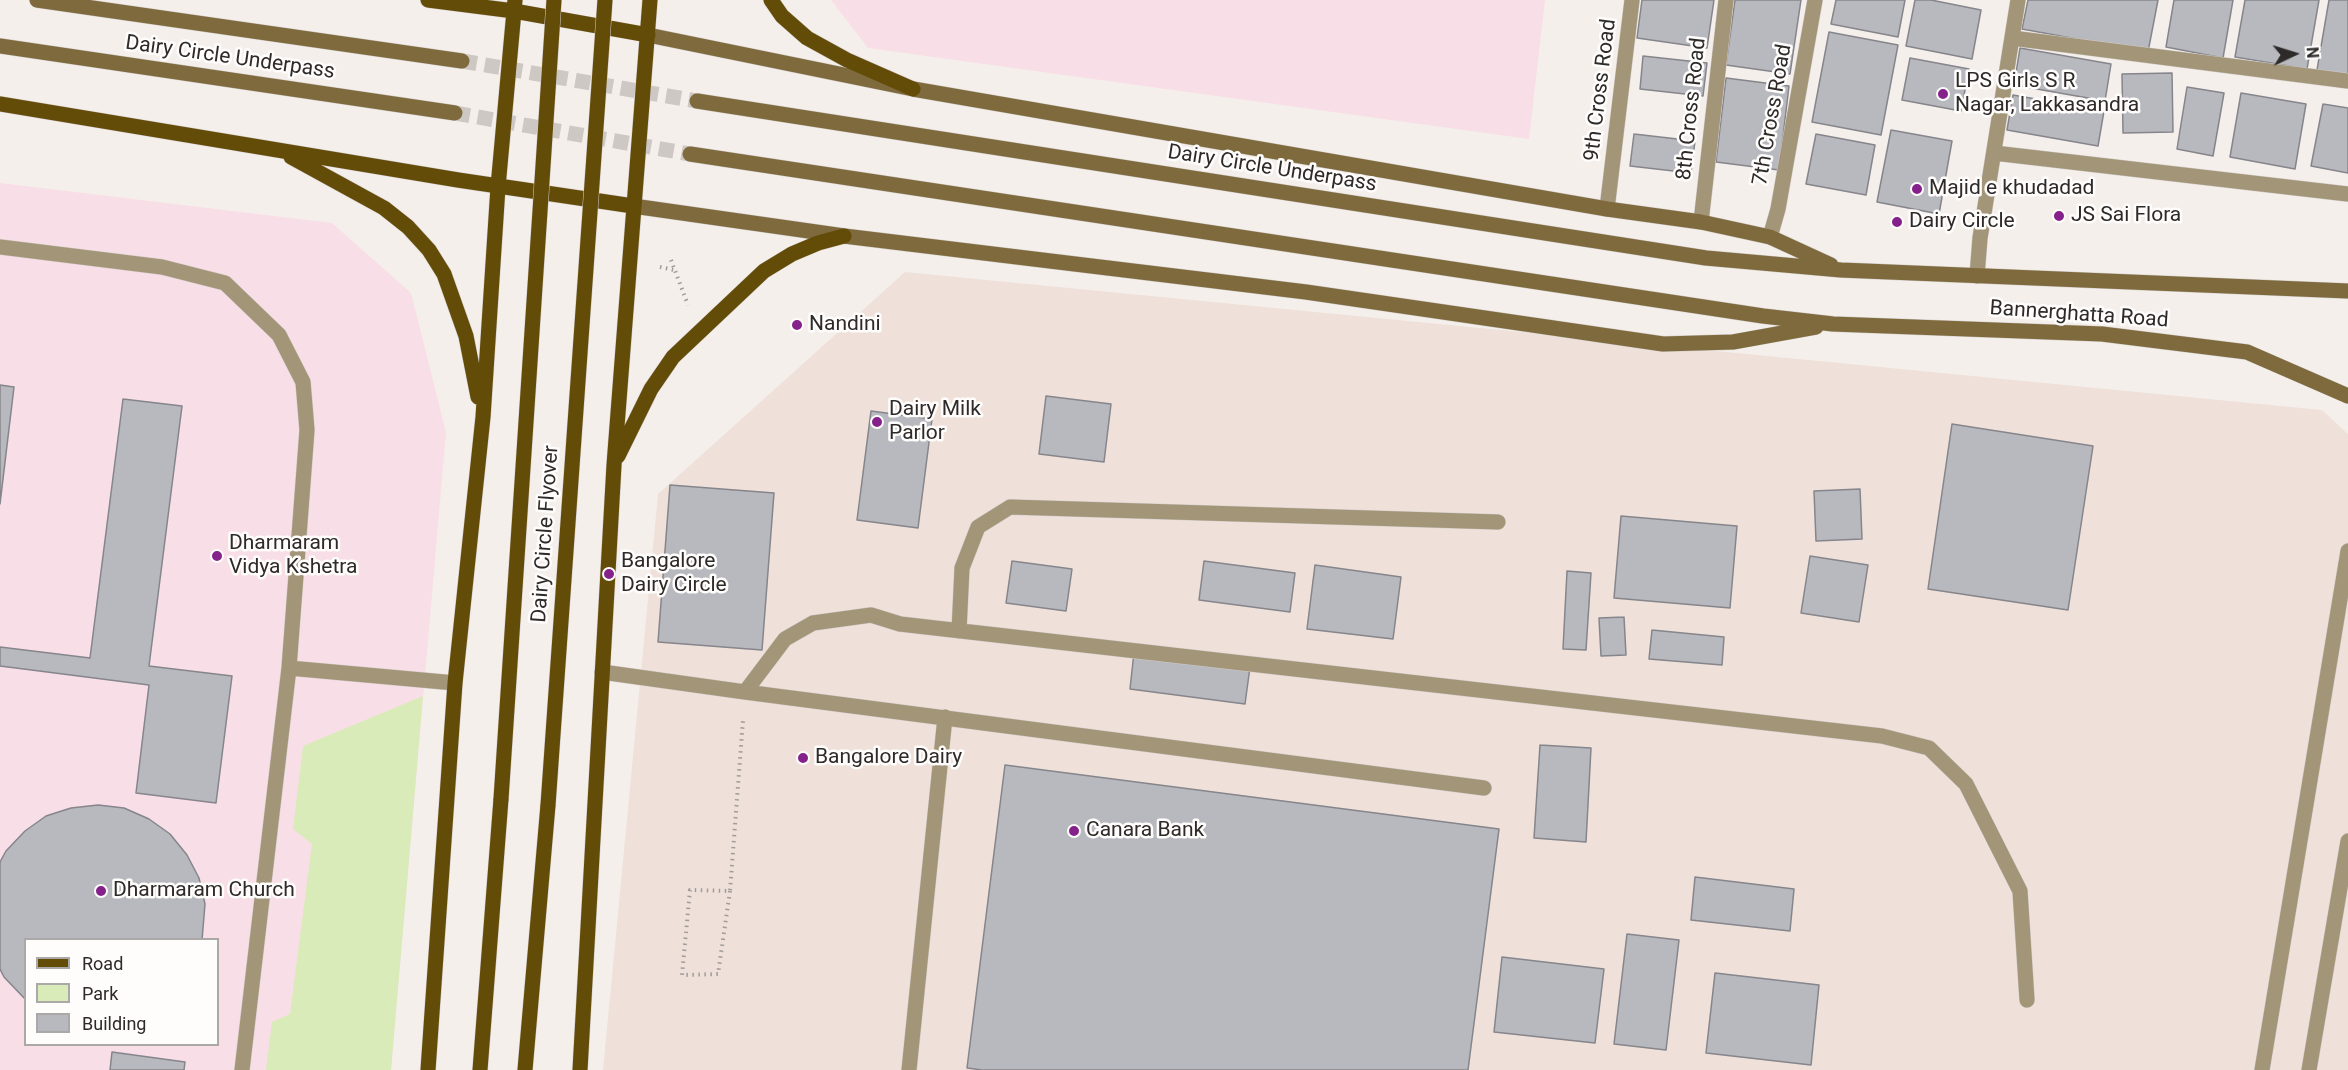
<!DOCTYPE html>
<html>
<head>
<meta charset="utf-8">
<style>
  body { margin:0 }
  #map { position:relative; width:2348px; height:1070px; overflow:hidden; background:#f5efeb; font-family:Roboto,sans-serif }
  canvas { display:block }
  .legend { position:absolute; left:24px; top:938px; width:195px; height:108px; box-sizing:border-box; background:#fefdfc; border:2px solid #aaa9a8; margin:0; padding:8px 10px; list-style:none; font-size:18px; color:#2d2a29 }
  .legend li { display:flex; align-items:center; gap:12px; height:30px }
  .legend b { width:30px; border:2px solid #aaa9a8 }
  .north { position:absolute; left:2264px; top:24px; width:60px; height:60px; -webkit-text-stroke:4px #fefdfc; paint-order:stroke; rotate:86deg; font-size:16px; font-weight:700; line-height:24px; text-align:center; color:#2d2a29 }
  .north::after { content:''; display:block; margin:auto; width:21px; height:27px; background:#2d2a29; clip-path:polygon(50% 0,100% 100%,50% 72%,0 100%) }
</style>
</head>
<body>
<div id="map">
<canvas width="2348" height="1070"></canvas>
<ul class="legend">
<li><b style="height:8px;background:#634b08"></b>Road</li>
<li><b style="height:16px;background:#d9ebb8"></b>Park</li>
<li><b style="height:16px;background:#b8b9be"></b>Building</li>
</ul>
<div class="north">N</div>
</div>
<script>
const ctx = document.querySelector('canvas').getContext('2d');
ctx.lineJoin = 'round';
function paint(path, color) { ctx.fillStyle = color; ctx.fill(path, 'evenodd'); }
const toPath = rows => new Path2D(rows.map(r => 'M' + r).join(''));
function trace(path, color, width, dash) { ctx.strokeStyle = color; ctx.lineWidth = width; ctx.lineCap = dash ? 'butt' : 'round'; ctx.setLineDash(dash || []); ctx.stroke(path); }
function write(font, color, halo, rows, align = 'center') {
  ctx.font = font + ' Roboto,sans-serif'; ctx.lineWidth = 5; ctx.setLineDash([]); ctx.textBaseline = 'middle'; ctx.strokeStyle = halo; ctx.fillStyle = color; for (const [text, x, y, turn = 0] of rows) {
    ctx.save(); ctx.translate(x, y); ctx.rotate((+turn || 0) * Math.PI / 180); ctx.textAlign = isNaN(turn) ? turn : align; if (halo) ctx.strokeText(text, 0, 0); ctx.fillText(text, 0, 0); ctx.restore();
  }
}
paint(toPath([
  [905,272,2322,410,2348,434,2348,1070,603,1070,658,494]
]), '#efe1da');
paint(toPath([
  [831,0,1545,0,1529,139,868,48],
  [0,183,332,223,411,293,446,432,391,1070,0,1070],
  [26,940,218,940,218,1044,26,1044]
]), '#f8dee6');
paint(toPath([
  [423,696,391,1070,266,1070,272,1022,290,1014,312,844,293,829,303,746]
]), '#d9ebb8');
const building = toPath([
  [1642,0,1714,0,1707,48,1637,38,1642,0],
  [1735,0,1801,0,1790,74,1726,65,1735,0],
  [1836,0,1905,0,1898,37,1831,24,1836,0],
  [1915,0,1931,0,1981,10,1972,59,1906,46,1915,0],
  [2028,0,2158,0,2148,52,2022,29,2028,0],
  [2174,0,2233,0,2223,58,2166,47,2174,0],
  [2245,0,2319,0,2307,69,2235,57,2245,0],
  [2329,0,2348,0,2348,76,2317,70,2329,0],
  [1829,32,1898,45,1881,135,1812,122,1829,32],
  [2020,48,2111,64,2105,101,2014,85,2020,48],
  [1643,56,1707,63,1703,96,1640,89,1643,56],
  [1910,58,1969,69,1961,111,1902,100,1910,58],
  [2172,73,2173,132,2123,133,2122,74,2172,73],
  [1726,78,1789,86,1779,170,1716,162,1726,78],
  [2187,87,2224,93,2213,156,2177,149,2187,87],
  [2241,93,2306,104,2295,169,2230,157,2241,93],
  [2013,95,2104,111,2098,146,2007,130,2013,95],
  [2323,104,2348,108,2348,173,2311,166,2323,104],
  [1891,130,1952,141,1939,214,1877,202,1891,130],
  [1634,134,1695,141,1691,173,1630,166,1634,134],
  [1816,134,1875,145,1866,195,1806,184,1816,134],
  [0,385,14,387,0,504,0,385],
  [1046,396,1111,404,1104,462,1039,454,1046,396],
  [123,399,182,406,149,666,232,676,216,803,136,793,149,685,0,666,0,647,90,658,123,399],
  [871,411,932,419,918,528,857,520,871,411],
  [1952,424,2093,446,2068,610,1928,589,1952,424],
  [670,485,774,493,762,650,658,642,670,485],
  [1860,489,1862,539,1816,541,1814,491,1860,489],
  [1621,516,1737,526,1730,608,1614,598,1621,516],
  [1810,556,1868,565,1859,622,1801,613,1810,556],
  [1012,561,1072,569,1066,611,1006,603,1012,561],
  [1204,561,1295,573,1290,612,1199,600,1204,561],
  [1315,565,1401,577,1393,639,1307,629,1315,565],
  [1567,571,1591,573,1586,650,1563,649,1567,571],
  [1624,617,1626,655,1601,656,1599,618,1624,617],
  [1652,630,1724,637,1722,665,1649,659,1652,630],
  [1134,652,1250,667,1245,704,1130,689,1134,652],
  [1540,745,1591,748,1586,842,1534,838,1540,745],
  [1005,765,1499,829,1468,1070,982,1070,967,1068,1005,765],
  [98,805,124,808,149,819,170,834,187,855,199,878,205,904,202,940,26,940,26,1000,4,977,0,969,0,862,6,851,25,831,46,816,71,808,98,805],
  [1695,877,1794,889,1790,931,1691,920,1695,877],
  [1627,934,1679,940,1666,1050,1614,1044,1627,934],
  [1502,957,1604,969,1595,1043,1494,1032,1502,957],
  [1715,973,1819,985,1811,1065,1706,1053,1715,973],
  [112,1052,185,1062,184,1070,110,1070,112,1052]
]);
paint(building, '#b8b9be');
trace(building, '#85858b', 1.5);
trace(toPath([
  [462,61,697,101],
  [455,113,690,154]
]), '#cdc8c4', 15, [15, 8]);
const service = toPath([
  [0,247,162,267,225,283,279,335,303,382,307,430,289,668,242,1070],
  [959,631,962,568,978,527,1010,507,1498,522],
  [289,668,455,683],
  [602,672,745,692,1484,788],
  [745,692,785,639,813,623,871,615,900,624,1882,736,1929,748,1966,784,2020,891,2027,1000],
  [909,1070,945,717],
  [2262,1070,2348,551],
  [2309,1070,2348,841]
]);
const minor = toPath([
  [2012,38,2348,81],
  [1994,153,2348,194],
  [1607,209,1632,0],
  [1701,222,1726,0],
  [1770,237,1778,209,1815,0],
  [1977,276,1980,238,2018,0]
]);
const secondary = toPath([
  [37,0,462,61],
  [648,35,913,89,1607,209,1701,222,1770,237,1831,265],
  [0,46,455,113],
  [697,101,1706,258,1841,270,2348,291],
  [690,154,1763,316,1833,324,2102,334,2247,352,2348,396],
  [633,206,844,236,1306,292,1663,344,1733,342,1816,327]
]);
const primary = toPath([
  [428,0,514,11,648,35],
  [771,0,782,16,807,38,847,60,913,89],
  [0,104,458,180,633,206],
  [291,157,384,208,408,227,429,250,444,274,466,336,478,397],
  [618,456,651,389,673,357,764,271,792,254,818,243,844,236],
  [428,1070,455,683,483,417,498,187,515,0],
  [480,1070,501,799],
  [525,1070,548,805],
  [580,1070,614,465,650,0]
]);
trace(service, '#d1ccc8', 16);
trace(minor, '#d1ccc8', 16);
trace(secondary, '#d1ccc8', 16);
trace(primary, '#d1ccc8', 16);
trace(toPath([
  [671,260,688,305],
  [660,267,674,270],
  [730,891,718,974,682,975,690,890,730,891,743,720]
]), '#a19c99', 4, [1.5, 4.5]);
trace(service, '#a39578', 15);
trace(minor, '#a39578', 15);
trace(secondary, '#7e6a3d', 15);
trace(primary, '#634b08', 15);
const primaryBridge = toPath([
  [501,799,554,0],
  [548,805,605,0]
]);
trace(primaryBridge, '#d1ccc8', 16, []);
trace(primaryBridge, '#634b08', 15);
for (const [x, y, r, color] of [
  [1943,94,6,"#85218a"],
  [1917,189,6,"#85218a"],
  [2059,216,6,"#85218a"],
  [1897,222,6,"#85218a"],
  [797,325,6,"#85218a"],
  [877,422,6,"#85218a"],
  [217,556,6,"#85218a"],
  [609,574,6,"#85218a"],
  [803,758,6,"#85218a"],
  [1074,831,6,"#85218a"],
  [101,891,6,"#85218a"]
]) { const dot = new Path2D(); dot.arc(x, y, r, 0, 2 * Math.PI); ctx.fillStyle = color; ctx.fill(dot); trace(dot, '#fefdfc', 2); }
write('21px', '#2d2a29', '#fefdfc', [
  ["Dairy Circle Underpass",230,58,8],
  ["9th Cross Road",1601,90,-83],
  ["8th Cross Road",1692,109,-84],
  ["7th Cross Road",1773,115,-80],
  ["Dairy Circle Underpass",1272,169,9],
  ["Bannerghatta Road",2079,315,4],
  ["Dairy Circle Flyover",546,534,-86]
]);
write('21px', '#2d2a29', '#fefdfc', [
  ["LPS Girls S R",1955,82],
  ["Nagar, Lakkasandra",1955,106],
  ["Majid e khudadad",1929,189],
  ["JS Sai Flora",2071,216],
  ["Dairy Circle",1909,222],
  ["Nandini",809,325],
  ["Dairy Milk",889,410],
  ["Parlor",889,434],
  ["Dharmaram",229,544],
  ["Vidya Kshetra",229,568],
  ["Bangalore",621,562],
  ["Dairy Circle",621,586],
  ["Bangalore Dairy",815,758],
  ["Canara Bank",1086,831],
  ["Dharmaram Church",113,891]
], 'left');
</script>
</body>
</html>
